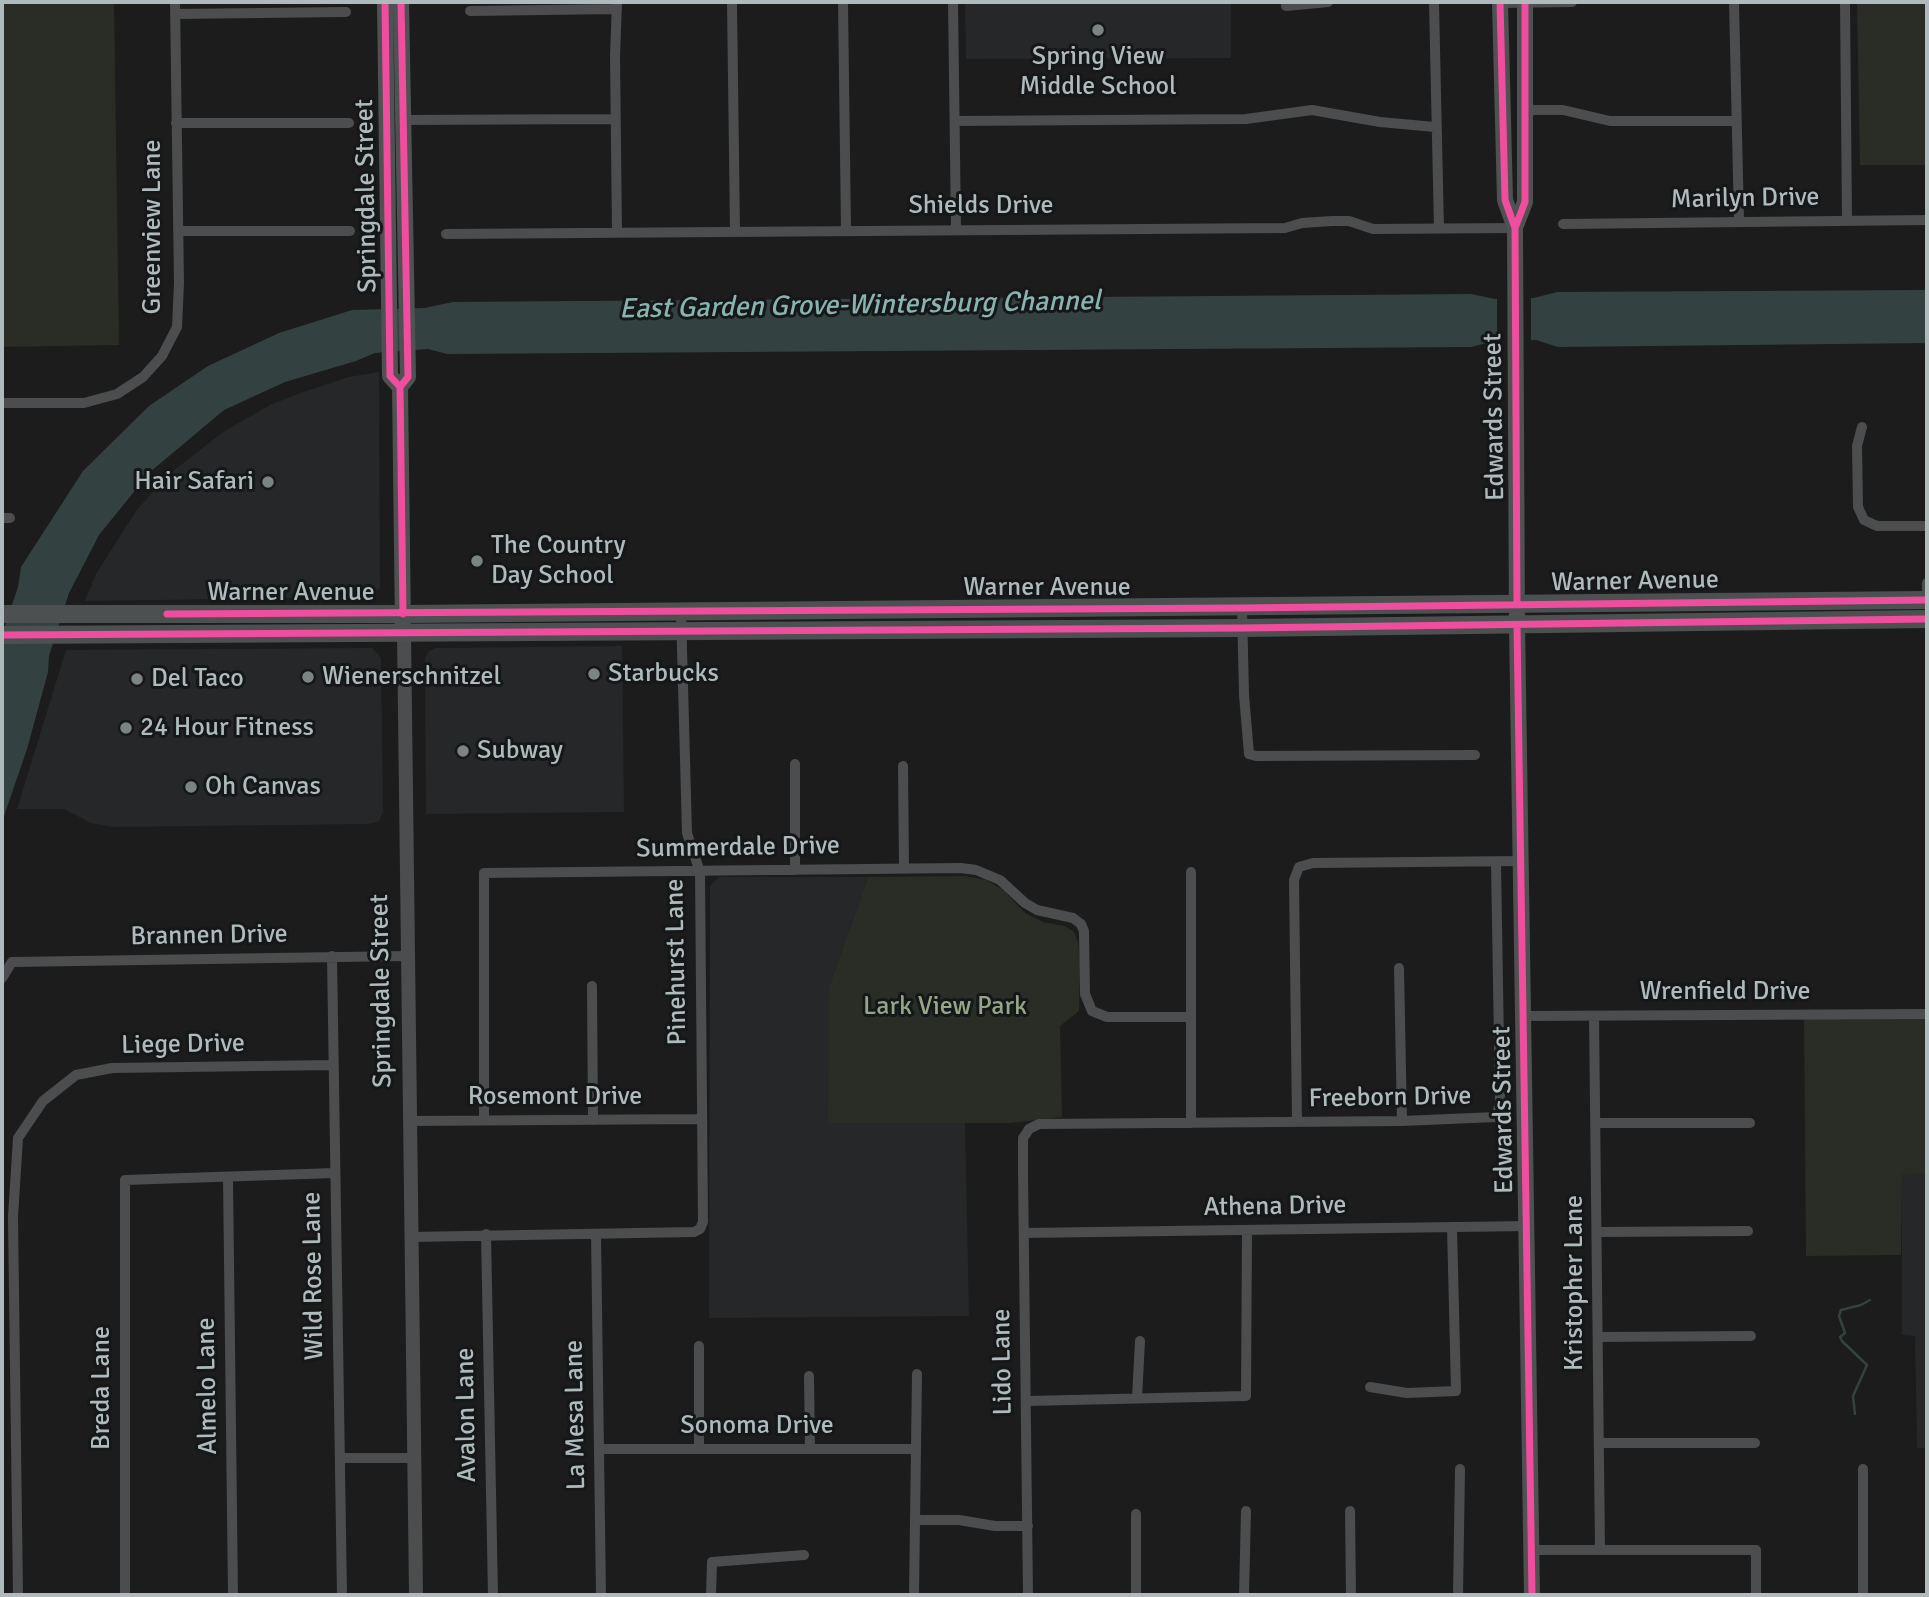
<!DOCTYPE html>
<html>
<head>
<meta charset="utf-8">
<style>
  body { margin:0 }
  #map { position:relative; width:1929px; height:1597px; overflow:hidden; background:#1c1c1c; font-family:Signika,sans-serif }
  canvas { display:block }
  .frame { position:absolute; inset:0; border:4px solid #aebabb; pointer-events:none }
</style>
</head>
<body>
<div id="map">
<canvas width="1929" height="1597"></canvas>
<div class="frame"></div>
</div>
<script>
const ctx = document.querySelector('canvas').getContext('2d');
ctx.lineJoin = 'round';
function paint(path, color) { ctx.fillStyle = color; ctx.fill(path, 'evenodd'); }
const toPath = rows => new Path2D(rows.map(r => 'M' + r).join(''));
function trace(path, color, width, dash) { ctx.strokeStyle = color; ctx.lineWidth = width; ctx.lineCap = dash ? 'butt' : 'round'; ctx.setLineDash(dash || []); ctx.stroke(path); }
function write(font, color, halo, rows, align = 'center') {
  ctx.font = font + ' Signika,sans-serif'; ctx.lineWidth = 6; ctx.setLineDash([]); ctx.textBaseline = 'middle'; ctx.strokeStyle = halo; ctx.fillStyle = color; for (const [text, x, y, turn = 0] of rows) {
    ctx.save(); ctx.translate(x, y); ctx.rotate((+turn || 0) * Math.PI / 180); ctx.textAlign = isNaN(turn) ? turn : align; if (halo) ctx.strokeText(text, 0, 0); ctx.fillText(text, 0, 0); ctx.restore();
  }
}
paint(toPath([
  [965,2,1231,2,1231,58,966,59],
  [379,372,380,588,369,597,85,601,96,574,136,511,168,475,223,432,270,405,303,392,349,377],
  [622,646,624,812,426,814,425,658,429,651,436,648],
  [372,648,381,658,383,812,379,821,368,824,113,827,91,823,64,809,17,809,66,650],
  [720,877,868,877,829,987,829,1123,965,1123,969,1316,709,1318,710,886,714,881],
  [1902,1173,1927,1173,1927,1448,1917,1448,1915,1336,1902,1335]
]), '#262728');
paint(toPath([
  [2,2,114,2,119,345,2,347],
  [1857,2,1927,2,1927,165,1860,165],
  [965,876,986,880,1003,890,1025,913,1043,922,1065,926,1074,932,1078,943,1080,961,1079,1011,1060,1026,1062,1117,1010,1123,828,1123,829,987,868,877],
  [1804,1014,1927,1014,1927,1173,1902,1174,1901,1255,1806,1256]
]), '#292d26');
paint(toPath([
  [1927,290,1927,343,1558,347,1536,340,1494,341,1471,347,447,354,428,349,375,353,356,361,285,382,224,410,150,472,99,535,69,593,49,656,48,672,27,749,2,822,2,635,18,587,21,567,83,471,149,406,208,366,279,333,352,310,424,308,453,302,1471,294,1495,299,1534,298,1557,292]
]), '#334240');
paint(toPath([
  [1531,294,1531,344,1497,345,1497,296]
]), '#1c1c1c');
trace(toPath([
  [1855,1414,1853,1396,1867,1365,1842,1341,1840,1337,1845,1333,1839,1316,1841,1310,1861,1305,1870,1300]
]), '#334240', 2.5);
trace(toPath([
  [617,2,615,56,617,232],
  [732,2,735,232],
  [843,2,846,230],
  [953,2,956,229],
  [1286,2,1286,6,1328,2],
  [1434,2,1439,229],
  [1734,2,1739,221],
  [1845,2,1847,220],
  [1500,3,1572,2],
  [470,11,617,9],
  [175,14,346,12],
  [1525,110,1563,110,1610,121,1736,121],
  [400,120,615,119],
  [955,121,1246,119,1312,110,1380,122,1435,127],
  [176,123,349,123],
  [1563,224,1927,220],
  [178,231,350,231],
  [446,234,1285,228,1302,223,1332,221,1349,221,1373,229,1515,228],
  [2,403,84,403,117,394,143,377,162,356,177,327,179,283,175,2],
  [1862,427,1857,446,1858,507,1864,520,1877,526,1927,526],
  [2,518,10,518],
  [1927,605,1927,583],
  [1242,608,1244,695,1249,754,1256,756,1475,755],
  [903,766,904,869],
  [795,870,795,764],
  [1191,872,1191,1123],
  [332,956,342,1595],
  [1399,968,1402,1121],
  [2,978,12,962,406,956],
  [592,986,593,1120],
  [1523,1016,1927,1014],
  [1594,1016,1600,1550],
  [484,1120,484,873,961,868,976,870,1000,880,1025,903,1037,910,1073,918,1081,924,1084,931,1085,994,1092,1011,1107,1017,1191,1017],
  [409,1121,701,1119],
  [1297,1122,1294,880,1299,867,1313,863,1522,861],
  [1597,1123,1750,1123],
  [228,1177,233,1595],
  [1598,1232,1748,1231],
  [1024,1233,1528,1226],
  [486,1234,493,1595],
  [596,1234,601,1595],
  [411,1237,694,1232,700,1229,703,1222,700,872,687,833,681,612],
  [1599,1337,1751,1336],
  [699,1346,699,1449],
  [809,1376,810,1449],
  [1370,1387,1407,1393,1456,1391,1452,1227],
  [1137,1398,1140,1341],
  [1027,1401,1246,1396,1247,1230],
  [1599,1443,1755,1443],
  [599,1449,916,1449],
  [340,1458,414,1458],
  [1863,1469,1863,1595],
  [1350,1511,1351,1595],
  [1136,1514,1136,1595],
  [915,1520,959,1520,995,1526,1028,1526],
  [1531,1550,1756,1550,1756,1595],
  [18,1595,13,1217,18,1138,43,1101,76,1075,112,1068,333,1065],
  [125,1595,125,1180,335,1173],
  [711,1595,712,1562,804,1555],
  [914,1595,917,1374],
  [1028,1595,1023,1172,1023,1138,1026,1134,1029,1129,1039,1124,1402,1121,1496,1117,1500,1103,1496,862],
  [1244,1595,1246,1511],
  [1458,1595,1460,1469]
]), '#4b4d4e', 10);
trace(toPath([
  [404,633,416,1595]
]), '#4b4d4e', 14);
trace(toPath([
  [385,2,390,376,400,387],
  [401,2,408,377,400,387,403,626],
  [1500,2,1505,200,1515,228,1517,625,1532,1595],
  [1515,228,1525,202,1525,2]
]), '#4f5152', 16);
trace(toPath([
  [2,614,403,614,1927,600],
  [2,635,1243,628,1927,619]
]), '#4d5051', 18);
trace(toPath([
  [385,2,390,376,400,387],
  [401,2,408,377,400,387,403,614],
  [1500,2,1505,200,1515,228,1517,605],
  [1515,228,1525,202,1525,2],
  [167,614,1242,608,1927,600],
  [1517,625,1532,1595],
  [2,635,1243,628,1927,619]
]), '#ef4d9e', 7);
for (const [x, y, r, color] of [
  [1098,30,7,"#7b8383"],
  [268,482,7,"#7b8383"],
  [477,561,7,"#7b8383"],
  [594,674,7,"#7b8383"],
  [308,677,7,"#7b8383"],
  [137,679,7,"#7b8383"],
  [126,728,7,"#7b8383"],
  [463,751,7,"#7b8383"],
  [191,787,7,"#7b8383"]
]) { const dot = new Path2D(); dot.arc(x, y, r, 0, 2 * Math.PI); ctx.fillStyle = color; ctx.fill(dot); trace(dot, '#161718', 2.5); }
write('26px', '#aebabb', '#161718', [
  ["Spring View",1098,57,"center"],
  ["Middle School",1098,87,"center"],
  ["Hair Safari",254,482,"right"],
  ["The Country",491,546],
  ["Day School",491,576],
  ["Starbucks",608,674],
  ["Wienerschnitzel",322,677],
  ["Del Taco",151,679],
  ["24 Hour Fitness",140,728],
  ["Subway",477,751],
  ["Oh Canvas",205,787]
], 'left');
write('26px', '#aebabb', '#161718', [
  ["Springdale Street",367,196,-91],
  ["Marilyn Drive",1745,199,-1],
  ["Shields Drive",981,206],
  ["Greenview Lane",153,227,-90],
  ["Edwards Street",1495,417,-91],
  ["Warner Avenue",1635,582,-1],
  ["Warner Avenue",1047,588],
  ["Warner Avenue",291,593],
  ["Summerdale Drive",738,848,-1],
  ["Brannen Drive",209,936,-1],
  ["Pinehurst Lane",677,962,-91],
  ["Springdale Street",382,991,-91],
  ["Wrenfield Drive",1725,992],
  ["Liege Drive",183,1045,-1],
  ["Rosemont Drive",555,1097],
  ["Freeborn Drive",1390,1098,-1],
  ["Edwards Street",1504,1110,-91],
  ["Athena Drive",1275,1207,-1],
  ["Wild Rose Lane",314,1276,-91],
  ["Kristopher Lane",1575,1283,-90],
  ["Lido Lane",1003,1362,-91],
  ["Almelo Lane",208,1386,-91],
  ["Breda Lane",102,1388,-90],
  ["Avalon Lane",467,1415,-91],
  ["La Mesa Lane",576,1415,-91],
  ["Sonoma Drive",757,1426]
]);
write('26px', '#96a587', '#161718', [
  ["Lark View Park",945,1007]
]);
write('italic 28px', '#89b3b0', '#161718', [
  ["East Garden Grove-Wintersburg Channel",860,306,-1]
]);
</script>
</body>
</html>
